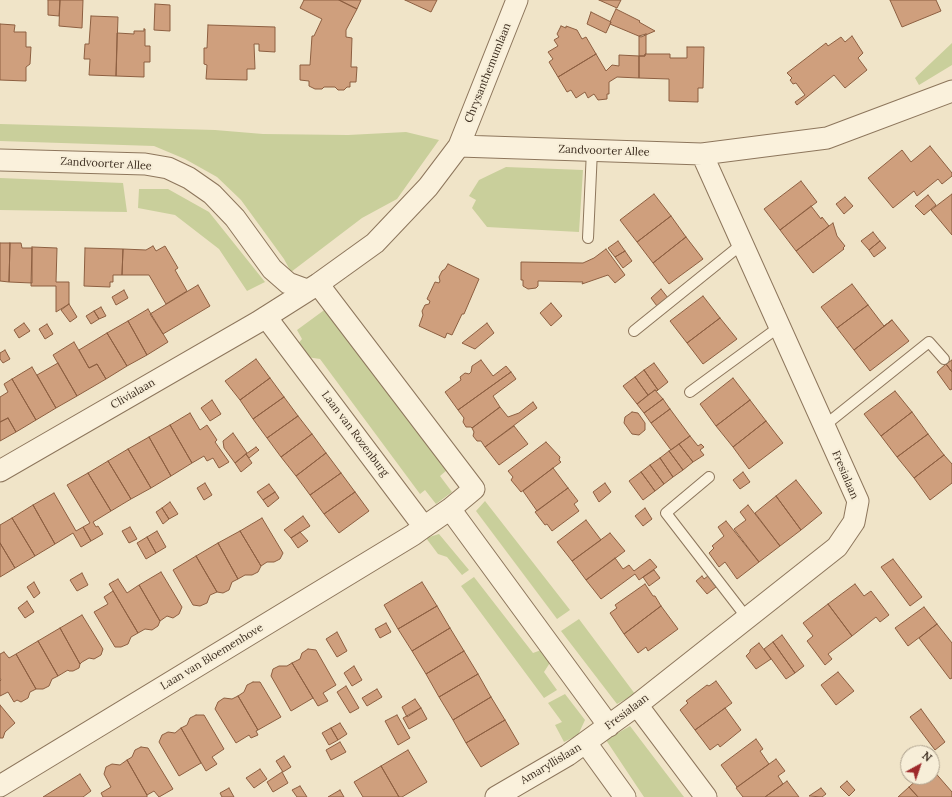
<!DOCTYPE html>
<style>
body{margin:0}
#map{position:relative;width:952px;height:797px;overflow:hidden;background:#f0e4c8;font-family:Lora,serif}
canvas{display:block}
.north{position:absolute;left:900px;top:745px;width:40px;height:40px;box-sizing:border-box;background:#f7eed8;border:1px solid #ada18e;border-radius:50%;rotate:40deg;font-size:11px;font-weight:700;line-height:16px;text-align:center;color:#3d2e20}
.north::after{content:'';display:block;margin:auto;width:14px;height:18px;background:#9e2a2b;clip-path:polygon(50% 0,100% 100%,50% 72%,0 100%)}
</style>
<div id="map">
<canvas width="952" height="797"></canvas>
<div class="north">N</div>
</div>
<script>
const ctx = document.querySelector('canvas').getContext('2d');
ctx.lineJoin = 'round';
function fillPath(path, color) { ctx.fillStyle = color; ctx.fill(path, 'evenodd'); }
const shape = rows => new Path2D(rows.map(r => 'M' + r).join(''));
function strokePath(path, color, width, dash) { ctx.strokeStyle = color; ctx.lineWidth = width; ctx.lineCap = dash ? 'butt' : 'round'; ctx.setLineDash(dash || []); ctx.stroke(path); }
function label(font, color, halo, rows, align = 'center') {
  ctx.font = font + ' Lora,serif'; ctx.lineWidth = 4; ctx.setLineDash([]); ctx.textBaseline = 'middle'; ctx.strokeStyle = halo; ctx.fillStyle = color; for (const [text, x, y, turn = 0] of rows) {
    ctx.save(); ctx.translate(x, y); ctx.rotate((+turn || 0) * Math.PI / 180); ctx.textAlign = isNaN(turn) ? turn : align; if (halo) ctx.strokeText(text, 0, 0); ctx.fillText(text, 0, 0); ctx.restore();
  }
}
fillPath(shape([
 [952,43,952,65,919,85,915,78],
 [0,124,215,130,263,134,348,135,406,132,439,140,397,199,362,218,291,272,284,259,241,200,217,177,185,159,154,146,0,141],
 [506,167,583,170,579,232,487,227,472,208,476,200,469,196,479,180],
 [0,178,123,183,127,212,0,210],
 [139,189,168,189,209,212,265,282,247,291,219,249,175,215,138,208],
 [327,308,453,465,440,476,452,492,436,504,425,490,420,494,320,359,307,357,297,345,302,339,297,330],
 [485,501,570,610,557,619,476,511],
 [439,534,469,570,462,575,447,557,438,554,426,538],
 [474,577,533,653,544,649,553,658,544,672,557,690,544,698,461,586],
 [579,619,635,694,617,704,561,631],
 [565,694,585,720,578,735,564,742,555,725,562,722,548,703],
 [630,726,684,797,644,797,606,740]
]), '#c9cf9b');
const building = shape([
 [48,0,60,0,59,16,48,15,48,0],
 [60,0,83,0,82,28,59,26,60,0],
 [304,0,339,0,357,9,346,30,346,37,352,38,351,67,357,67,356,82,350,82,350,87,347,87,344,90,338,90,335,87,324,87,322,89,315,89,309,86,309,81,300,80,300,65,310,65,312,36,314,36,322,19,300,8,304,0],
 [339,0,361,0,357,9,339,0],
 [405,0,437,0,431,12,405,0],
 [599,0,621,0,617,8,599,0],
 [890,0,936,0,941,11,902,27,890,0],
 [155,4,170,5,170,31,154,30,155,4],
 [616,9,640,21,639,22,655,31,641,37,610,24,611,22,610,22,616,9],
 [591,12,611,22,606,33,587,24,591,12],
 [91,16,118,17,116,76,89,75,90,59,84,59,85,44,89,44,91,16],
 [0,24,15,25,14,32,26,32,26,47,31,47,30,64,26,67,26,81,0,80,0,24],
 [208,25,275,27,275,52,259,51,259,44,254,44,255,69,247,69,247,80,206,79,207,65,204,64,204,48,207,48,208,25],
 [561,26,566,28,566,26,577,30,582,39,586,37,596,54,558,77,549,62,553,59,548,52,558,46,554,40,559,37,557,34,561,26],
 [144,29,145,29,145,46,150,46,150,62,144,62,144,77,116,76,117,33,134,34,134,31,144,31,144,29],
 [646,34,646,54,645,54,645,56,639,56,639,36,646,34],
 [852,36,863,53,858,58,867,70,845,88,834,75,797,105,795,102,805,95,796,83,793,84,790,80,792,78,787,73,826,43,828,46,841,37,845,42,852,36],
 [687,47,704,47,703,88,698,88,698,102,669,101,669,79,639,78,639,56,645,56,645,54,670,54,670,58,687,58,687,47],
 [596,54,606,71,612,65,619,66,619,55,639,56,639,78,617,77,609,82,609,94,607,94,607,99,598,100,594,94,588,98,585,92,576,98,571,90,567,92,558,77,596,54],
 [930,146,952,173,952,176,942,184,938,179,917,196,914,191,893,208,868,178,902,150,911,162,930,146],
 [801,181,817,202,780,230,764,209,801,181],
 [654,194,671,216,637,242,620,220,654,194],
 [952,194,952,235,931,210,952,194],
 [928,195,936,205,924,215,915,206,928,195],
 [845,197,853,206,844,214,836,204,845,197],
 [811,206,821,219,822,217,829,226,796,251,780,230,811,206],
 [671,216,686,237,653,263,637,242,671,216],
 [833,223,837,236,845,246,843,248,844,249,813,273,796,251,833,223],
 [873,232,880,241,869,250,861,241,873,232],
 [686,237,703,259,669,284,653,263,686,237],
 [618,241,625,251,615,257,608,248,618,241],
 [880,241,886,248,874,257,869,250,880,241],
 [0,243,10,243,9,282,0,281,0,243],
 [10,243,21,243,22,248,32,248,32,283,9,282,10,243],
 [153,246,156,251,165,246,178,268,175,270,187,291,166,304,149,275,122,275,123,249,146,250,153,246],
 [32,247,57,248,56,282,69,282,69,304,56,312,56,286,31,286,32,247],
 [85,248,123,249,122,275,113,275,113,282,110,282,110,287,84,286,85,248],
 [606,249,625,275,615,283,608,275,582,284,583,282,538,281,538,286,536,288,528,289,523,286,523,280,521,280,521,262,583,263,594,258,606,249],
 [625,251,632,261,623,268,615,257,625,251],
 [448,264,479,279,464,314,462,314,452,335,447,333,445,338,419,326,423,315,422,311,425,305,429,304,430,301,427,299,435,282,439,283,440,281,439,277,442,271,445,269,448,264],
 [852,284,868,305,837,328,821,307,852,284],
 [198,285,210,306,163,334,150,314,198,285],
 [661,289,668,298,657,306,651,298,661,289],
 [124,290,128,298,116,305,112,297,124,290],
 [703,296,720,318,687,343,670,321,703,296],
 [551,303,562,316,551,326,540,313,551,303],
 [69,304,77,317,70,322,61,310,69,304],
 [868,305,884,326,892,320,854,350,837,328,868,305],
 [101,307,106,316,99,319,94,311,101,307],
 [148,309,168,342,147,355,128,321,148,309],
 [94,311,99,319,91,324,86,316,94,311],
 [720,318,737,339,703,364,687,343,720,318],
 [892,320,909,341,870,371,854,350,892,320],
 [128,321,147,355,127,366,107,333,128,321],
 [24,323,30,331,19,338,14,330,24,323],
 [487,323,494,333,475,349,462,343,487,323],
 [47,324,53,334,45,339,39,329,47,324],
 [107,333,127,366,106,379,97,364,89,368,79,350,107,333],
 [74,342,89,368,97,364,106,379,77,396,53,355,74,342],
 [5,350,10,359,3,363,0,359,0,353,5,350],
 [256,359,270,378,240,400,225,381,256,359],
 [481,360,493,376,506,366,511,372,458,410,445,392,461,380,460,377,465,373,469,374,471,372,472,366,481,360],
 [952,360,952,372,946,364,952,360],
 [58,363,77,396,56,408,37,375,58,363],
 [654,363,668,382,658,390,644,370,654,363],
 [946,364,952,372,952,389,950,390,937,372,946,364],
 [32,367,56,408,36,420,12,379,32,367],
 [644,370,658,390,657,391,655,390,648,395,635,377,644,370],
 [511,372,516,379,493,396,500,407,472,428,471,427,466,427,463,422,464,418,458,410,511,372],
 [635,377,648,395,637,404,623,386,635,377],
 [270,378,284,397,253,419,240,400,270,378],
 [733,378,750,400,716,426,700,404,733,378],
 [12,379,36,420,16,432,8,418,0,422,0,397,8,392,4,384,12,379],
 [655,390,663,399,644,413,637,404,655,390],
 [895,391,912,412,881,436,864,414,895,391],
 [284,397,298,416,267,438,253,419,284,397],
 [663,399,670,409,651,423,644,413,663,399],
 [212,400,221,414,210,421,201,408,212,400],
 [750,400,766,421,733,447,716,426,750,400],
 [533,402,537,408,485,447,481,441,477,441,473,436,474,432,472,428,500,407,508,417,519,413,533,402],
 [670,409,690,436,671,450,651,423,670,409],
 [632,412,638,413,645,423,645,430,639,435,632,434,624,423,625,417,632,412],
 [912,412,928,434,897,457,881,436,912,412],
 [190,413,200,430,207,425,217,440,215,442,229,462,219,468,213,458,207,461,204,456,192,463,170,425,190,413],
 [298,416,312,434,281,457,267,438,298,416],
 [8,418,16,432,0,441,0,422,8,418],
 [766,421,783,443,749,469,733,447,766,421],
 [170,425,192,463,171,476,149,437,170,425],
 [514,426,528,444,499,465,485,447,514,426],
 [233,433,247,453,235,463,224,448,223,441,233,433],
 [312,434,326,453,296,476,281,457,312,434],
 [928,434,944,455,914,478,897,457,928,434],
 [690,436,698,446,701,444,704,447,700,450,704,455,693,462,679,444,690,436],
 [149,437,171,476,151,488,128,449,149,437],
 [546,442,560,457,559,460,561,462,521,492,511,480,513,477,508,471,546,442],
 [679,444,693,462,683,470,669,451,679,444],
 [256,447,259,450,249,458,246,454,256,447],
 [128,449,151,488,131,499,108,461,128,449],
 [669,451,683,470,673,477,660,458,669,451],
 [326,453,341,473,310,495,296,476,326,453],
 [246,454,252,463,241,472,235,463,246,454],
 [944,455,952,464,952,483,930,500,914,478,944,455],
 [660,458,673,477,664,484,650,465,660,458],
 [108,461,131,499,111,511,88,473,108,461],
 [650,465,664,484,655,491,641,472,650,465],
 [553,468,568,488,537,511,523,491,553,468],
 [641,472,655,491,643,500,629,481,641,472],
 [743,472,750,482,740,489,733,480,743,472],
 [88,473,111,511,93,522,96,527,98,526,103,534,91,541,83,527,90,523,67,485,88,473],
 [341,473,355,492,324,514,310,495,341,473],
 [796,480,822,513,801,530,776,496,796,480],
 [205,483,212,495,204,500,197,488,205,483],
 [605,483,611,492,599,502,593,492,605,483],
 [269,484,275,492,263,500,257,492,269,484],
 [568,488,578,501,574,504,579,511,552,531,547,524,545,525,535,512,568,488],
 [275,492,279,498,268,507,263,500,275,492],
 [355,492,369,511,339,533,324,514,355,492],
 [54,493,76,531,83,527,91,541,81,547,73,533,55,544,33,505,54,493],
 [776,496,801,530,780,546,755,513,776,496],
 [170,502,178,514,169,519,162,508,170,502],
 [33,505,55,544,35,556,12,518,33,505],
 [748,505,780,546,759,562,734,529,746,520,740,512,748,505],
 [162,508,169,519,163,524,156,512,162,508],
 [645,508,652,519,643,526,635,516,645,508],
 [303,516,310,526,291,538,284,530,303,516],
 [12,518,35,556,15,568,0,543,0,525,12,518],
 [262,518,283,553,280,559,274,562,267,562,261,566,240,531,262,518],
 [586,520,601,540,572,561,557,542,586,520],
 [726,521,759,562,737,579,725,562,719,567,709,553,714,548,712,546,724,536,718,527,726,521],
 [130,527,137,539,129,543,122,531,130,527],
 [157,531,166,547,156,553,147,537,157,531],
 [240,531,261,566,258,572,252,575,245,575,238,579,218,543,240,531],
 [300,532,308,541,298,548,291,538,300,532],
 [610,533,625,551,586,580,572,561,610,533],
 [147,537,156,553,146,559,137,543,147,537],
 [0,543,15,568,0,577,0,543],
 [218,543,238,579,232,582,229,590,223,593,217,592,196,556,218,543],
 [196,556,217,592,210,595,207,603,200,606,193,605,173,570,196,556],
 [615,558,623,569,629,565,634,571,650,559,657,567,639,580,635,574,601,599,586,580,615,558],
 [893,559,922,597,910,606,881,567,893,559],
 [654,570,660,578,649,586,643,577,654,570],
 [161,572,182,607,179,614,173,618,167,616,160,621,139,585,161,572],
 [82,573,88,585,77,591,70,580,82,573],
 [702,576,704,579,708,576,716,587,707,594,696,581,702,576],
 [118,579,127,593,139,585,160,621,158,626,152,630,145,629,138,633,109,584,118,579],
 [34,582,40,593,34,598,27,587,34,582],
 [422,582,437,606,398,629,384,605,422,582],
 [645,584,653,596,655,596,661,606,624,634,610,613,617,608,615,605,645,584],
 [855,584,864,596,871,591,889,615,880,622,876,617,852,636,828,604,855,584],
 [113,591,138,633,131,637,128,644,121,647,115,647,94,612,108,604,104,597,113,591],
 [27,601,34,612,25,618,18,608,27,601],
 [828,604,852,636,828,654,832,659,825,665,807,641,813,636,803,623,828,604],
 [437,606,450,628,412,651,398,629,437,606],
 [661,606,678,629,648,651,646,647,638,653,624,634,661,606],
 [924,607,937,624,908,646,895,628,924,607],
 [82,615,103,649,101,655,94,659,89,658,82,662,80,664,60,628,82,615],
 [386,623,391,632,380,638,375,629,386,623],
 [937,624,952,643,952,678,950,679,919,638,937,624],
 [60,628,80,664,79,668,73,671,69,671,68,670,58,676,38,641,60,628],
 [450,628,464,651,426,674,412,651,450,628],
 [337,632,347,651,337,657,326,639,337,632],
 [782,635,804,666,795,673,773,642,782,635],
 [38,641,58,676,52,679,49,686,43,689,36,689,16,654,38,641],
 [773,642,795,673,786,679,764,649,773,642],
 [759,643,771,659,756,669,746,656,750,652,750,650,759,643],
 [308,649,316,650,336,685,323,693,328,701,318,706,292,663,300,659,302,653,308,649],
 [464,651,478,674,439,697,426,674,464,651],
 [4,652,9,658,16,654,36,689,30,692,28,698,21,702,17,700,14,702,8,692,0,696,0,681,1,680,0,678,0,654,4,652],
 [292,663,313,698,291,711,271,676,273,669,279,666,287,666,292,663],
 [354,666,362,680,352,686,344,673,354,666],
 [838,672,854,691,836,705,821,685,838,672],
 [478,674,491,697,453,720,439,697,478,674],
 [716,681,732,703,695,730,680,710,688,703,686,701,707,685,709,686,716,681],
 [253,682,260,682,281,717,258,730,238,696,244,692,247,685,253,682],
 [346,686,359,708,350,713,337,692,346,686],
 [377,689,382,697,367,706,362,698,377,689],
 [238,696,258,730,256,731,258,735,251,738,249,735,236,743,215,709,218,702,224,698,232,699,238,696],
 [491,697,505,720,466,743,453,720,491,697],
 [415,699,421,708,407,717,402,707,415,699],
 [0,705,15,723,5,732,3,738,0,738,0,705],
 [421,708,427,719,409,729,403,718,421,708],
 [725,708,741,730,720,747,718,744,710,750,695,730,725,708],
 [921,709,945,742,935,750,910,717,921,709],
 [196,715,204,715,224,749,212,757,217,764,206,771,181,728,187,725,190,718,196,715],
 [397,715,410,738,398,745,385,721,397,715],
 [505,720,519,744,481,767,466,743,505,720],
 [340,723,347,734,338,740,331,728,340,723],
 [181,728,201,763,179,776,159,742,162,735,168,732,175,733,181,728],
 [331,728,338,740,329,745,322,733,331,728],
 [756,739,763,749,760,751,769,764,737,787,721,765,756,739],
 [340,742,346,752,331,760,326,750,340,742],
 [141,747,148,748,173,789,159,797,154,791,147,795,127,760,132,757,135,750,141,747],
 [408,750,427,782,402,797,399,797,381,766,408,750],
 [284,756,291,767,283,772,276,761,284,756],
 [776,759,785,771,778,776,783,784,765,797,743,797,736,788,776,759],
 [127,760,147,795,147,797,103,797,101,793,111,787,104,774,106,767,112,764,120,765,127,760],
 [381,766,399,797,363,797,354,782,381,766],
 [260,769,267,779,254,788,246,778,260,769],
 [932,769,952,792,952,797,918,797,909,787,920,777,932,777,932,769],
 [282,772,288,783,273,792,267,782,282,772],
 [80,774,91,791,83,797,43,797,80,774],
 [787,781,799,797,765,797,783,784,787,781],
 [847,781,855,790,849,796,840,787,847,781],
 [300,786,307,797,297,797,292,790,300,786],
 [909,787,918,797,898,797,909,787],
 [229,788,234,797,222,797,220,793,229,788],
 [821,788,826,794,822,797,809,796,821,788],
 [340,790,344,797,328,797,340,790]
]);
fillPath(building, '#cf9f7d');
strokePath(building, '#8d5f41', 1);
const service = shape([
 [588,238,592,150],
 [634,331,742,244],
 [690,392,779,327],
 [824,426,929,342,944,359],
 [709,477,666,513,747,618]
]);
const minor = shape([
 [459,146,517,0],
 [0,160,145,164,168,168,189,178,212,194,235,218,272,269,288,283,307,290],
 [266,317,424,527,450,509,474,489,318,284],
 [0,471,258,322,318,284,375,243,428,187,459,146,702,154,827,138,952,91],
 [450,509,609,726],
 [637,705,706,797],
 [586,743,625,797],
 [0,786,413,535,424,527],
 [496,797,568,755,637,705,837,547,854,522,858,501,702,154]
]);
strokePath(service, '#8d765c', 12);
strokePath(minor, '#8d765c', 23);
strokePath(service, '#faf1dc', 10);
strokePath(minor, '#faf1dc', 21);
label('11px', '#3d2e20', '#f7eed8', [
 ["Chrysanthemumlaan",488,73,-68],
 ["Zandvoorter Allee",604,151,2],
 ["Zandvoorter Allee",106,164,3],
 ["Clivialaan",133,394,-30],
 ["Laan van Rozenburg",355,434,53],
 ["Fresialaan",845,475,67],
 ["Laan van Bloemenhove",212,657,-31],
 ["Fresialaan",627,712,-37],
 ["Amaryllislaan",551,764,-31]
]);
</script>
